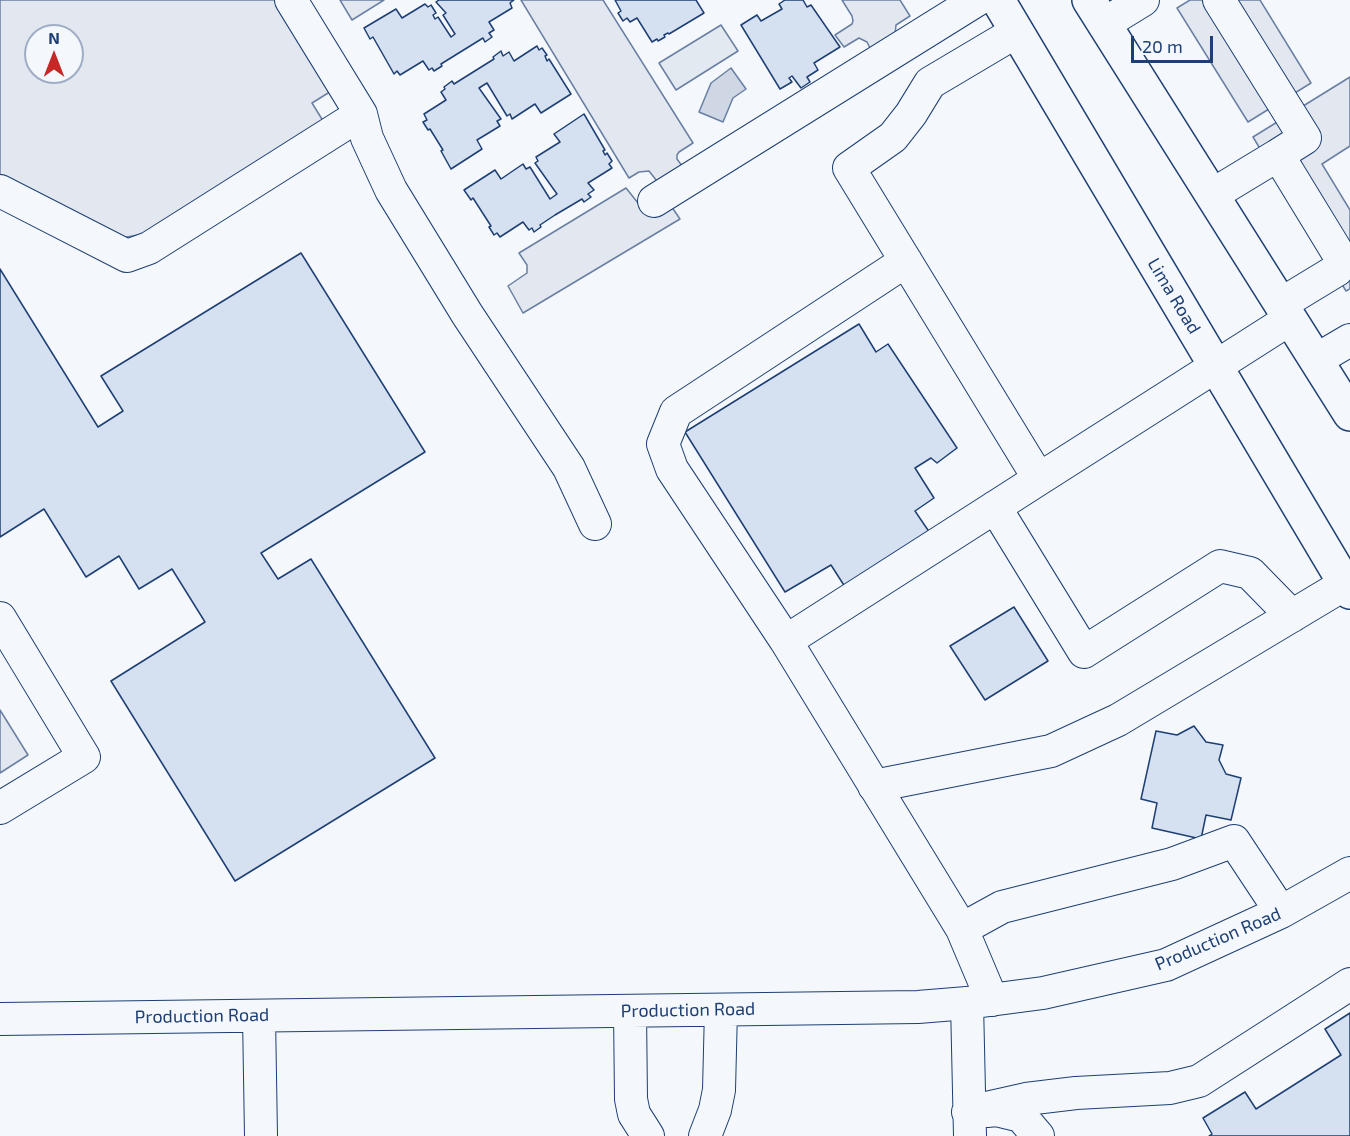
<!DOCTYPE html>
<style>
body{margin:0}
#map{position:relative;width:1350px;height:1136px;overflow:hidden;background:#f4f7fb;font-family:"Exo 2",sans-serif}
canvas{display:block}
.north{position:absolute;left:24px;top:24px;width:60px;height:60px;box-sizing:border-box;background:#f4f7fb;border:2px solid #9eadc5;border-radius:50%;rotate:0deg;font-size:16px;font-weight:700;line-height:24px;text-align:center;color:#1d3f73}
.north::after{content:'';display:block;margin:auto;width:21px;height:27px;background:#c62828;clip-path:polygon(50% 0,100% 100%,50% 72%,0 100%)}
.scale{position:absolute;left:1131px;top:36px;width:82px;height:27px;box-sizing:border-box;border:3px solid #1d3f73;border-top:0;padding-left:8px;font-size:18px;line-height:21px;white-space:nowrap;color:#1d3f73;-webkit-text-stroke:4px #f4f7fb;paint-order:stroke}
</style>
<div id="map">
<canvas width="1350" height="1136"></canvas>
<div class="north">N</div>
<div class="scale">20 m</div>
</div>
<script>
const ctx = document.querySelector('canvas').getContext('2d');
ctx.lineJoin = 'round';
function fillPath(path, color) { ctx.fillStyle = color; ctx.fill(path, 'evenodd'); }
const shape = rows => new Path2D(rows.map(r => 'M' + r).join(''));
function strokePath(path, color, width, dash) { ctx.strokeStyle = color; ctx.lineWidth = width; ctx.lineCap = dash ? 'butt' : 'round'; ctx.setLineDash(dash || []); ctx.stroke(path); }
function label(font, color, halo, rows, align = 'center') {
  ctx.font = font + ' "Exo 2",sans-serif'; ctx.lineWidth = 4.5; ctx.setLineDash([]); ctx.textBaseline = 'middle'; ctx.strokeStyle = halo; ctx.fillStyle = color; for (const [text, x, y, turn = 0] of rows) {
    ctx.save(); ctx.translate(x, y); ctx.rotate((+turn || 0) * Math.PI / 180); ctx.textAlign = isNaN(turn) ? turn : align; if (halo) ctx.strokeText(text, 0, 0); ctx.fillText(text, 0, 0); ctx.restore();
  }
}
const green = shape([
 [721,25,738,51,676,90,659,63,721,25]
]);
fillPath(green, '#e3e9f0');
strokePath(green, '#687fa3', 1.5);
const parking = shape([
 [0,0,278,0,333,90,312,103,325,124,154,232,116,239,0,182,0,0],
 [36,36,72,36,72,72,36,72,36,36],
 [340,0,384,0,352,20,340,0],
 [521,0,603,0,693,143,679,152,677,155,677,159,685,170,660,185,649,171,639,172,629,178,521,0],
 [842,0,900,0,910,16,896,25,895,35,871,50,867,42,859,38,844,47,835,35,852,24,853,21,852,16,842,0],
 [1190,0,1260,0,1311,83,1248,122,1177,8,1190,0],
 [1350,77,1350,146,1322,164,1350,210,1350,289,1346,291,1253,137,1350,77],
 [626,188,638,203,660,190,680,219,523,313,508,286,527,273,527,265,519,253,626,188],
 [0,710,28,755,0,773,0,710]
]);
fillPath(parking, '#e3e8f0');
strokePath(parking, '#687fa3', 1.5);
const water = shape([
 [731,68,746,89,733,98,723,122,699,112,711,83,731,68]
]);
fillPath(water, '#cfd7e4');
strokePath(water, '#687fa3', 1.5);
const building = shape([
 [439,0,514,0,510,3,512,8,489,22,494,30,489,33,492,37,485,42,483,38,441,64,442,66,434,71,432,68,429,70,423,61,400,75,397,71,394,74,373,37,370,39,364,28,396,9,402,18,425,4,428,7,431,5,436,13,433,15,435,19,438,17,451,37,455,34,443,15,446,13,436,2,439,0],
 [615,0,696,0,704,13,669,34,668,33,664,35,665,37,658,41,657,39,652,42,637,18,630,22,627,18,623,21,618,13,621,11,615,0],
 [785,0,803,0,807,7,811,5,840,47,814,63,818,70,807,77,810,82,801,88,792,76,789,78,792,82,780,89,741,25,757,15,761,21,782,9,779,4,785,0],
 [537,46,539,50,542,48,547,55,545,56,547,61,549,59,571,94,541,113,535,104,512,119,510,114,507,116,487,83,479,88,501,119,497,121,500,126,477,140,482,149,451,169,441,151,443,150,430,129,428,130,423,122,427,120,424,114,446,100,441,92,445,89,444,87,452,81,454,84,494,59,493,57,501,51,503,56,509,52,514,61,537,46],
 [584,114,605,150,603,151,605,155,607,153,612,161,609,164,612,168,588,183,594,190,588,194,591,197,584,202,582,199,555,215,540,225,541,227,534,232,532,228,529,230,523,222,500,237,497,233,494,235,489,227,491,226,473,198,471,200,464,190,495,170,501,179,523,164,526,169,530,167,550,199,557,194,535,163,538,161,536,157,560,142,554,134,584,114],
 [301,253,425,452,261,553,278,579,311,559,435,758,235,881,111,681,205,622,172,569,139,589,119,556,86,577,44,509,0,537,0,269,98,427,123,411,101,376,301,253],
 [859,324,876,352,888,344,957,448,937,463,931,458,915,468,934,498,915,511,932,536,847,590,831,565,785,592,685,432,859,324],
 [1014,607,1048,661,985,700,950,646,1014,607],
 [1194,726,1206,742,1223,745,1219,760,1226,774,1241,778,1231,820,1206,815,1201,839,1152,828,1157,803,1141,799,1156,731,1177,735,1194,726],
 [1350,1013,1350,1136,1209,1136,1212,1134,1203,1118,1245,1092,1256,1109,1341,1055,1325,1029,1350,1013]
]);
fillPath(building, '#d5e0f0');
strokePath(building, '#1d3f73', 1.5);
const minor = shape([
 [291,0,361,114,367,138,391,190,467,314,569,468,595,524],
 [1219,0,1305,138,1278,155],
 [1104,24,1143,0],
 [1016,32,930,83,911,114,893,137,849,168,1039,479,1290,319],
 [0,191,127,256,149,248,361,114],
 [1212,195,1278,155,1339,255,1340,261,1337,270,1281,304],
 [654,201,977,0],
 [906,261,676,412,663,444,672,469,786,641,962,929,992,1000],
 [1316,360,1350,340],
 [995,507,1084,652,1220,566,1250,573,1292,616],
 [0,618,84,757,0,808],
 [786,641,1039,479],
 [874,786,1051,751,1118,720,1345,584],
 [962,929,1002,907,1172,864,1234,841,1281,912],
 [967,1003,970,1136],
 [630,1011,631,1099,634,1114,648,1136],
 [259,1016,261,1136],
 [0,1019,918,1007,967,1003,1043,993,1166,965,1281,912,1350,873],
 [987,1111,996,1110,1021,1116,1038,1136],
 [968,1112,1026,1099,1076,1093,1170,1088,1199,1081,1350,984],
 [705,1136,715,1110,719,1090,721,1010]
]);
const highway = shape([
 [998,0,1350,592],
 [1089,0,1350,414]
]);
strokePath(minor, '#1d3f73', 34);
strokePath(highway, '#1d3f73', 36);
strokePath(minor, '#f4f7fb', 32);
strokePath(highway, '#f4f7fb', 33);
label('18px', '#1d3f73', '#f4f7fb', [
 ["Lima Road",1174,296,59],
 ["Production Road",1218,939,-23],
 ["Production Road",688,1010,-1],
 ["Production Road",202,1016,-1]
]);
</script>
